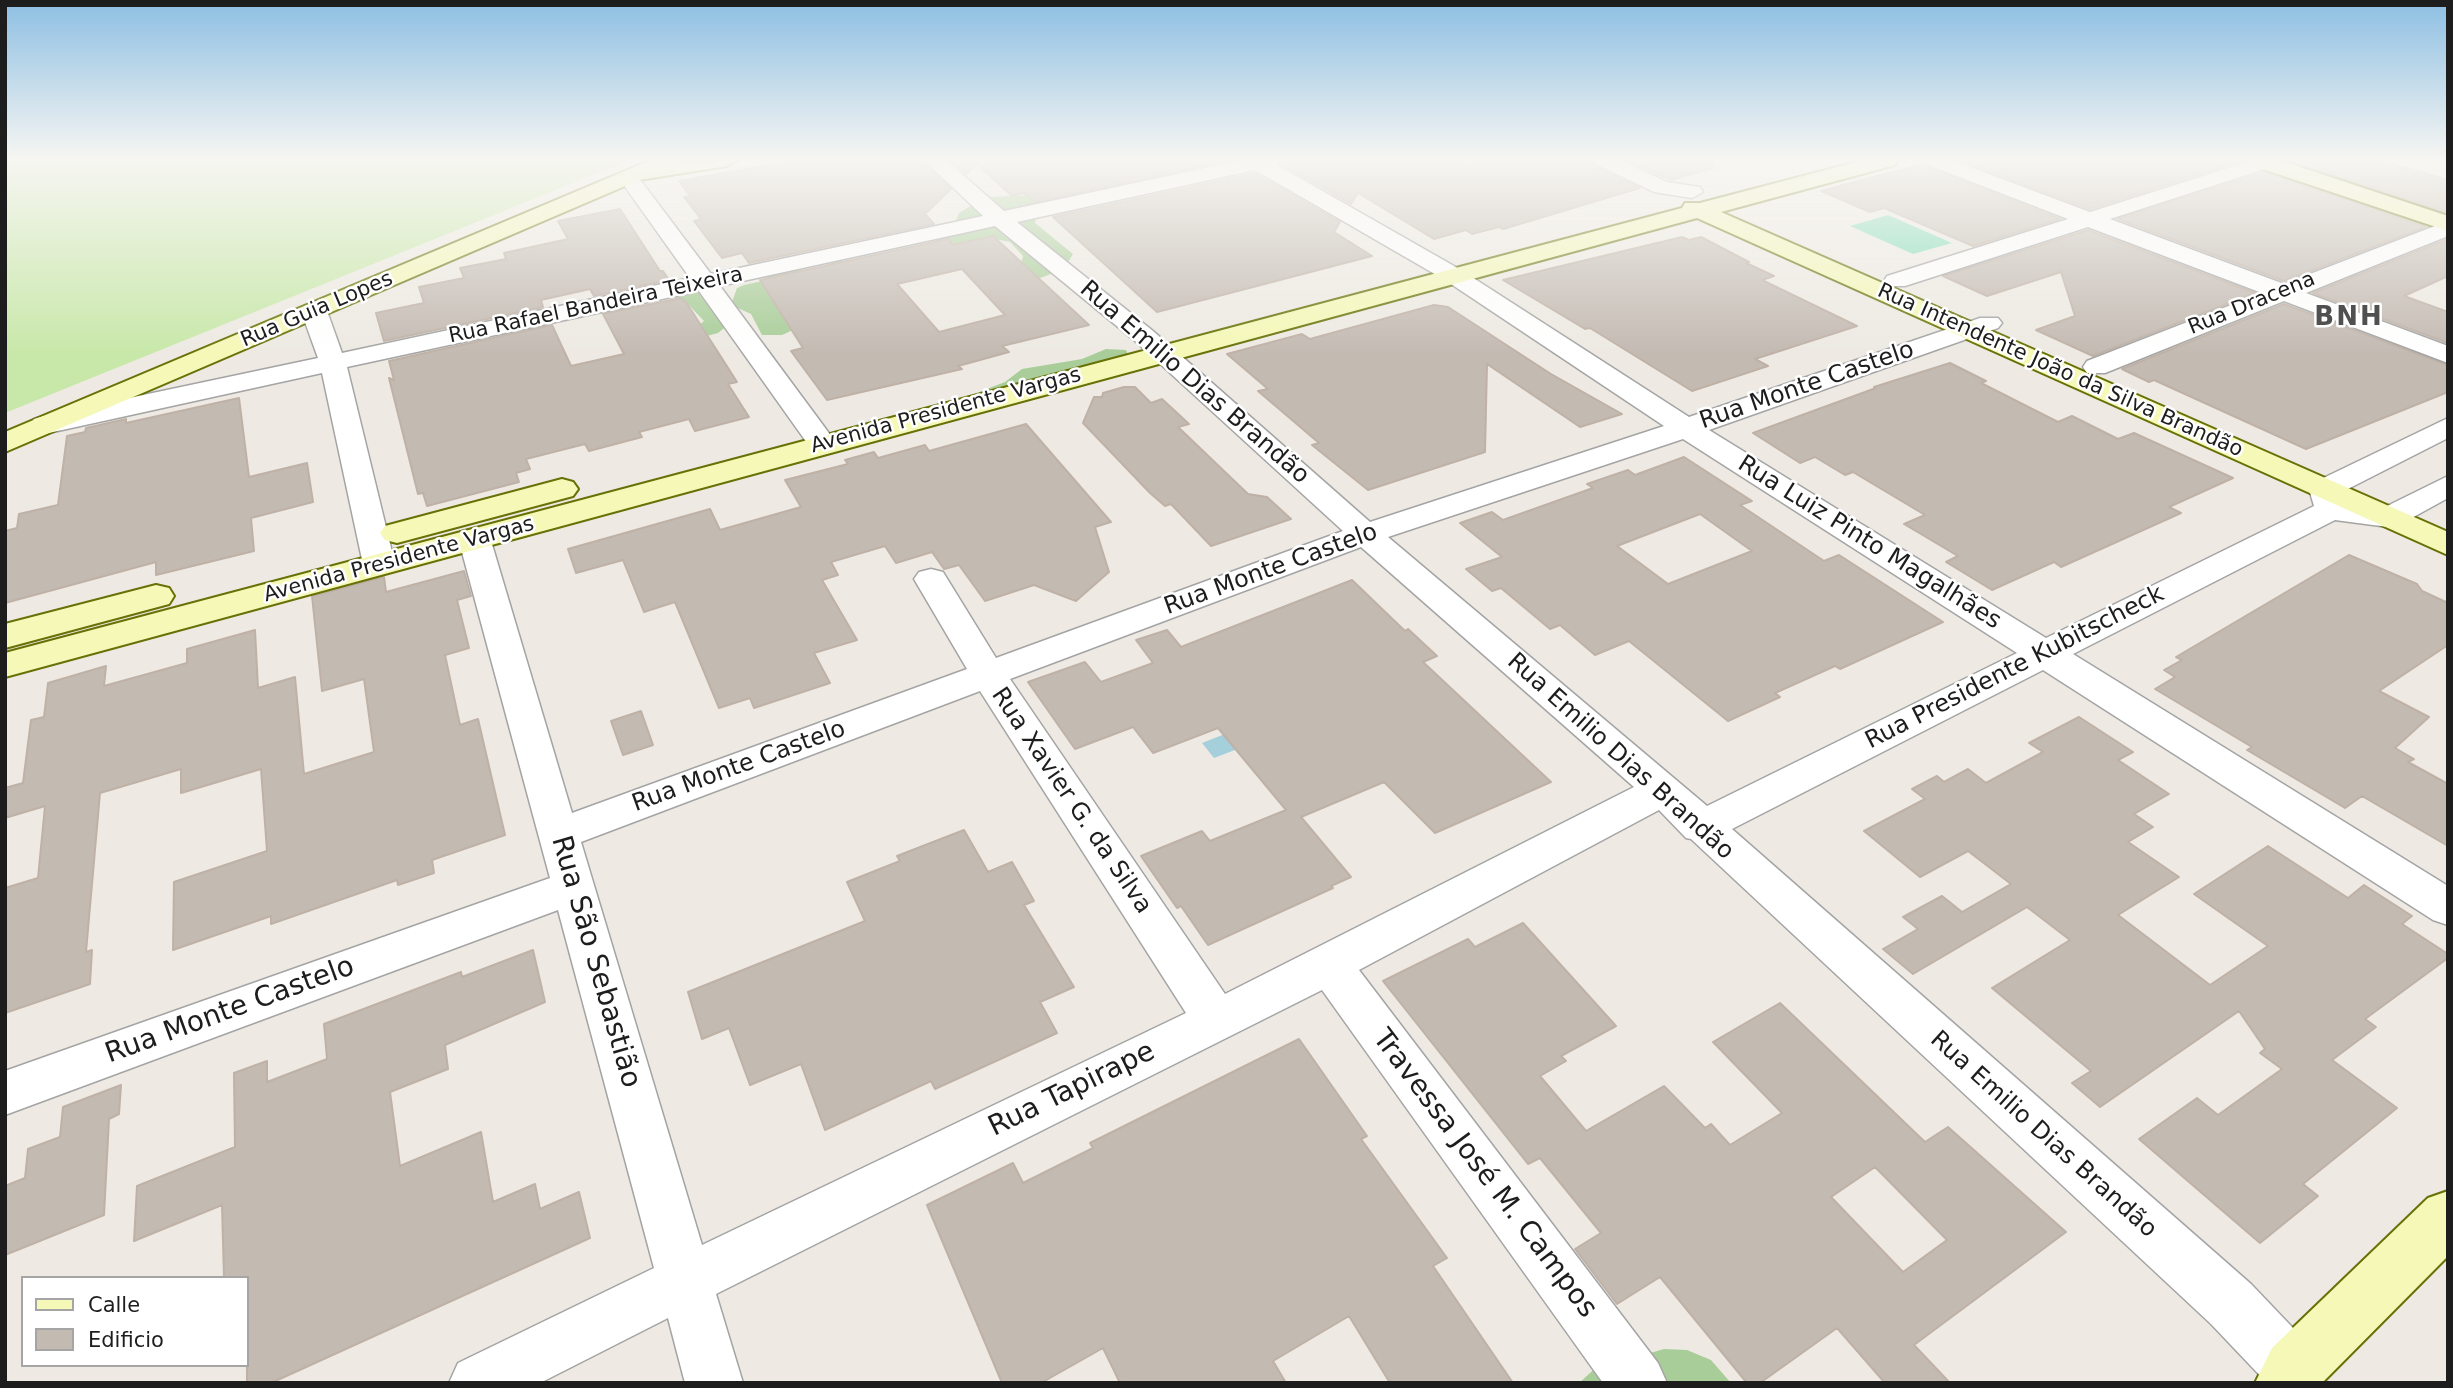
<!DOCTYPE html>
<meta charset="utf-8">
<style>
body{margin:0}
#map{position:relative;width:2453px;height:1388px;overflow:hidden;background:#eeeae3;font-family:"DejaVu Sans",sans-serif}
canvas{display:block}
.frame{position:absolute;inset:0;border:7px solid #1d1d1d;pointer-events:none}
.legend{position:absolute;left:21px;top:1276px;width:228px;height:91px;box-sizing:border-box;background:#fff;border:2px solid #a5a5a5;margin:0;padding:9px 12px;list-style:none;font-size:21px;color:#1d1d1d}
.legend li{display:flex;align-items:center;gap:14px;height:35px}
.legend b{width:35px;border:2px solid #a5a5a5}
</style>
<div id="map">
<canvas width="2453" height="1388"></canvas>
<div class="frame"></div>
<ul class="legend">
<li><b style="height:9px;background:#f5f8b7"></b>Calle</li>
<li><b style="height:19px;background:#c3bab2"></b>Edificio</li>
</ul>
</div>
<script>
const ctx = document.querySelector('canvas').getContext('2d');
ctx.lineJoin = 'round';
function fillPath(path, color) { ctx.fillStyle = color; ctx.fill(path, 'evenodd'); }
const shape = rows => new Path2D(rows.map(r => 'M' + r).join(''));
function strokePath(path, color, width, dash) { ctx.strokeStyle = color; ctx.lineWidth = width; ctx.lineCap = dash ? 'butt' : 'round'; ctx.setLineDash(dash || []); ctx.stroke(path); }
function label(font, color, halo, rows, align = 'center') {
  ctx.font = font + ' "DejaVu Sans",sans-serif'; ctx.lineWidth = 5; ctx.setLineDash([]); ctx.textBaseline = 'middle'; ctx.strokeStyle = halo; ctx.fillStyle = color; for (const [text, x, y, turn = 0] of rows) {
    ctx.save(); ctx.translate(x, y); ctx.rotate((+turn || 0) * Math.PI / 180); ctx.textAlign = isNaN(turn) ? turn : align; if (halo) ctx.strokeText(text, 0, 0); ctx.fillText(text, 0, 0); ctx.restore();
  }
}
fillPath(shape([
 [5,160,630,160,5,413]
]), '#c8e8a9');
fillPath(shape([
 [1029,195,1048,199,1053,205,1036,216,1035,223,1073,254,1064,269,1035,280,1021,263,1023,256,1010,242,995,239,955,248,927,244,955,233,961,226,956,220,959,213,979,201,992,197],
 [839,261,857,261,795,329,782,335,762,335,751,314,731,305,737,288,744,285,762,281,774,273,790,269,807,271],
 [707,288,728,325,718,333,695,339,698,326,704,321,686,302,675,297,678,293],
 [1106,349,1126,350,1130,359,987,394,979,392,1005,382,1022,369,1082,359],
 [1664,1349,1687,1350,1711,1360,1731,1383,1579,1383,1600,1364,1623,1361]
]), '#a8cd98');
fillPath(shape([
 [1888,215,1952,243,1913,254,1850,226]
]), '#82dcb8');
fillPath(shape([
 [1235,730,1248,745,1214,758,1202,743]
]), '#a4cfdb');
const building = shape([
 [794,160,922,160,951,189,925,214,934,224,749,263,742,253,722,258,694,221,701,219,684,197,690,196,679,181,794,160],
 [950,160,1232,160,1035,202,1024,193,1012,196,977,164,966,174,950,160],
 [1284,160,1461,160,1468,163,1482,160,1590,160,1595,166,1640,188,1503,229,1499,227,1472,234,1466,230,1434,239,1358,193,1351,204,1281,164,1284,160],
 [1624,160,1713,160,1714,168,1671,180,1624,160],
 [1957,160,2245,160,2090,209,1957,160],
 [2286,160,2379,160,2448,180,2448,213,2286,160],
 [1922,164,1925,166,2060,219,1973,246,1884,208,1870,212,1821,191,1922,164],
 [2264,172,2426,227,2284,281,2118,219,2264,172],
 [1255,173,1340,222,1334,232,1372,256,1157,312,1053,217,1255,173],
 [620,209,660,271,663,271,669,280,594,296,590,289,541,300,543,307,384,341,376,313,424,303,419,287,464,278,460,268,506,259,504,253,568,239,558,221,620,209],
 [2088,230,2255,293,2093,356,2036,330,2075,316,2061,272,1987,296,1943,276,2088,230],
 [993,236,1089,325,1002,346,1009,352,958,366,962,369,827,400,791,351,803,348,760,280,948,239,953,245,993,236],
 [962,269,1005,315,939,332,897,284,962,269],
 [1682,237,1689,240,1701,237,1749,262,1746,263,1774,276,1762,280,1857,326,1755,359,1768,366,1692,391,1590,328,1585,329,1503,280,1682,237],
 [2448,239,2448,276,2404,296,2448,312,2448,343,2313,293,2448,239],
 [681,298,686,302,737,382,728,384,749,417,695,431,689,419,639,432,642,437,589,451,585,444,526,459,530,469,516,473,519,482,427,506,423,493,418,494,389,378,394,380,389,361,552,325,571,366,624,354,603,314,681,298],
 [2284,304,2448,365,2448,392,2306,449,2154,380,2149,382,2122,369,2284,304],
 [1434,305,1448,307,1551,374,1622,414,1580,427,1487,364,1485,452,1368,490,1312,445,1319,443,1258,391,1268,389,1227,354,1302,334,1310,339,1434,305],
 [1950,363,1986,381,1981,383,2058,422,2072,416,2118,439,2134,433,2233,478,2169,507,2181,513,2061,567,2054,562,1992,590,1946,562,1958,556,1904,524,1925,515,1853,472,1845,475,1815,457,1800,463,1753,433,1876,388,1874,387,1950,363],
 [1124,387,1135,387,1151,403,1162,399,1189,424,1178,427,1248,494,1267,497,1291,519,1211,546,1171,504,1165,506,1150,493,1083,423,1094,397,1102,397,1103,393,1124,387],
 [239,398,249,477,307,463,313,502,251,518,254,551,156,575,156,562,5,603,5,531,17,528,19,514,58,505,67,436,85,432,86,428,126,419,126,423,239,398],
 [1026,424,1111,522,1095,527,1109,572,1076,601,1034,585,985,601,959,565,944,569,932,552,896,563,885,546,831,562,838,575,822,580,857,640,814,653,830,683,754,708,750,698,719,708,675,602,644,612,623,560,576,573,568,549,710,509,720,530,801,507,785,480,848,464,845,460,874,452,878,458,925,445,929,451,1026,424],
 [1684,457,1752,501,1740,505,1824,561,1839,555,1943,622,1840,669,1835,666,1775,693,1780,697,1728,721,1629,641,1595,655,1560,625,1550,629,1501,588,1492,591,1466,569,1502,557,1460,523,1492,512,1503,520,1593,488,1587,484,1628,470,1635,475,1684,457],
 [1700,514,1752,551,1668,584,1617,546,1700,514],
 [2349,555,2417,584,2422,591,2448,603,2448,645,2379,691,2429,717,2395,748,2414,759,2408,762,2448,784,2448,846,2362,796,2345,808,2247,750,2252,747,2155,689,2175,677,2164,670,2182,660,2176,657,2349,555],
 [464,571,471,596,457,600,469,648,445,655,460,725,478,719,505,835,432,860,434,873,398,885,397,880,271,924,271,916,173,950,174,882,267,851,261,769,181,793,181,769,100,793,86,952,92,950,90,984,5,1013,5,888,38,878,45,806,5,818,5,788,23,783,31,720,44,717,48,683,106,666,104,686,187,663,187,649,255,630,258,688,295,677,304,774,374,752,364,679,322,691,312,596,384,577,386,592,464,571],
 [1352,580,1405,631,1408,629,1437,656,1423,662,1551,782,1435,833,1384,782,1301,817,1351,877,1331,886,1333,888,1208,945,1181,906,1177,908,1141,856,1202,831,1210,841,1286,810,1218,728,1153,753,1133,727,1075,749,1028,682,1085,662,1101,682,1153,663,1136,640,1167,630,1181,647,1352,580],
 [641,711,653,745,623,755,611,721,641,711],
 [2079,717,2133,752,2118,760,2169,794,2134,814,2153,827,2128,842,2179,877,2118,915,2210,985,2268,946,2194,894,2268,846,2348,898,2364,885,2412,916,2402,924,2448,954,2448,958,2365,1019,2376,1027,2332,1060,2397,1108,2303,1184,2318,1196,2260,1243,2139,1139,2197,1098,2218,1115,2282,1069,2260,1053,2265,1049,2239,1011,2100,1107,2072,1083,2091,1071,1992,988,2070,940,2027,907,1913,974,1883,949,1918,929,1903,917,1942,896,1962,912,2011,884,1968,851,1920,877,1864,831,1925,799,1912,789,1937,776,1944,782,1968,769,1986,783,2043,752,2029,743,2079,717],
 [964,830,988,872,1012,862,1034,901,1024,905,1074,987,1040,1002,1057,1033,935,1089,931,1081,825,1130,801,1064,750,1085,729,1028,702,1039,688,992,865,921,847,882,900,861,897,856,964,830],
 [1523,923,1616,1026,1561,1056,1566,1061,1540,1076,1586,1131,1664,1086,1705,1128,1711,1124,1730,1145,1782,1113,1713,1042,1780,1003,1925,1142,1948,1127,2066,1232,1914,1345,1950,1383,1885,1383,1837,1328,1760,1383,1747,1383,1660,1277,1617,1304,1575,1249,1601,1233,1540,1158,1528,1164,1383,981,1468,939,1475,947,1523,923],
 [1875,1167,1947,1240,1903,1272,1831,1197,1875,1167],
 [533,950,545,1002,445,1045,448,1069,390,1092,400,1166,481,1132,493,1202,535,1184,540,1209,579,1192,590,1238,271,1383,247,1383,247,1278,224,1278,222,1205,134,1241,137,1186,235,1147,234,1073,267,1061,267,1082,327,1059,324,1024,461,972,462,977,533,950],
 [1299,1039,1367,1136,1361,1139,1447,1258,1433,1266,1513,1383,1390,1383,1349,1316,1273,1361,1286,1383,1120,1383,1103,1348,1041,1383,1002,1383,927,1205,1013,1163,1023,1183,1093,1148,1090,1143,1299,1039],
 [121,1085,119,1114,109,1119,104,1215,5,1255,5,1186,25,1178,28,1149,60,1137,63,1107,121,1085]
]);
fillPath(building, '#c3bab2');
strokePath(building, '#bfb1a6', 2);
const street = shape([
 [924,160,946,160,1004,211,1243,160,1282,160,1277,165,1461,270,1689,417,1980,318,1998,318,2002,323,1998,328,1709,430,2046,638,2314,506,2309,489,2313,483,2448,418,2448,438,2340,493,2344,502,2383,508,2448,476,2448,498,2399,525,2388,527,2335,520,2073,654,2448,886,2448,925,2433,920,2043,670,1732,829,2251,1284,2313,1349,2322,1369,2316,1383,2267,1383,2211,1324,1691,839,1686,838,1659,810,1359,970,1658,1363,1667,1383,1603,1383,1322,990,716,1294,743,1383,685,1383,668,1318,540,1383,449,1383,458,1363,654,1268,558,910,5,1115,5,1071,550,878,459,541,464,534,475,531,486,534,491,541,572,813,967,669,914,579,919,572,931,569,943,572,996,658,1343,531,1135,341,995,226,720,286,837,444,832,450,822,453,812,450,699,291,347,367,395,564,391,571,379,574,367,571,363,564,322,373,44,434,34,431,30,425,34,419,44,416,318,358,301,311,305,306,314,303,323,306,327,311,342,353,690,278,618,177,628,171,635,173,711,274,983,216,924,160],
 [1255,170,1445,280,1664,426,1370,522,1153,331,1017,222,1255,170],
 [1683,439,2017,653,1707,806,1388,537,1683,439],
 [1361,547,1634,787,1225,994,1010,679,1361,547],
 [980,691,1186,1013,702,1245,581,842,980,691],
 [1593,160,1619,160,1667,182,1700,187,1703,192,1692,198,1654,192,1596,164,1593,160],
 [1923,160,1951,160,2090,212,2254,160,2276,160,2274,166,2110,219,2284,284,2448,221,2448,236,2306,293,2448,346,2448,363,2284,301,2105,373,2087,373,2083,367,2087,361,2262,293,2088,227,1905,286,1887,286,1884,281,1887,276,2068,219,1926,164,1923,160]
]);
const secondary = shape([
 [651,160,678,160,677,163,738,160,727,166,639,180,5,452,5,432,651,160],
 [1864,160,1898,160,1895,165,1721,212,2448,532,2448,555,1697,218,5,677,5,653,1682,208,1685,203,1700,203,1864,160],
 [2248,160,2279,160,2448,216,2448,231,2251,165,2248,160],
 [562,479,573,482,578,489,573,496,397,543,385,540,380,533,385,526,562,479],
 [156,585,169,588,174,596,169,604,5,648,5,624,156,585],
 [2448,1191,2448,1256,2322,1383,2255,1383,2272,1348,2428,1198,2448,1191]
]);
strokePath(street, '#a4a4a4', 3);
strokePath(secondary, '#677106', 4);
fillPath(street, '#fff');
fillPath(secondary, '#f5f8b7');
const sky = ctx.createLinearGradient(0, 0, 0, 354);
sky.addColorStop(0, '#8dbfe3');
sky.addColorStop(0.45, '#f7f6f2');
sky.addColorStop(1, '#f7f6f200');
ctx.fillStyle = sky;
ctx.fillRect(0, 0, 2453, 354);
label('21px', '#1d1d1d', '#fff', [
 ["Rua Dracena",2252,304,-22],
 ["Rua Rafael Bandeira Teixeira",596,306,-12],
 ["Rua Guia Lopes",317,310,-23],
 ["Rua Intendente João da Silva Brandão",2060,371,24],
 ["Avenida Presidente Vargas",946,411,-15],
 ["Avenida Presidente Vargas",399,560,-15]
]);
label('24px', '#1d1d1d', '#fff', [
 ["Rua Emilio Dias Brandão",1194,383,41],
 ["Rua Monte Castelo",1807,386,-19],
 ["Rua Luiz Pinto Magalhães",1869,543,32],
 ["Rua Monte Castelo",1271,570,-20],
 ["Rua Presidente Kubitscheck",2015,668,-27],
 ["Rua Emilio Dias Brandão",1620,757,42],
 ["Rua Monte Castelo",739,767,-20],
 ["Rua Xavier G. da Silva",1071,801,56],
 ["Rua Emilio Dias Brandão",2043,1135,42]
]);
ctx.letterSpacing = '2px';
label('bold 26px', '#505050', '#fff', [
 ["BNH",2349,318]
]);
ctx.letterSpacing = '0px';
label('28px', '#1d1d1d', '#fff', [
 ["Rua São Sebastião",595,962,74],
 ["Rua Monte Castelo",230,1011,-20],
 ["Rua Tapirape",1072,1090,-26],
 ["Travessa José M. Campos",1484,1174,53]
]);
</script>
